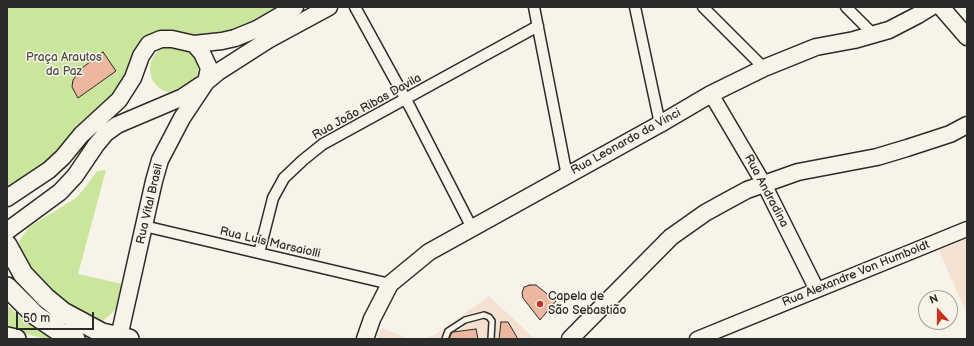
<!DOCTYPE html>
<meta charset="utf-8">
<style>
body{margin:0}
#map{position:relative;width:974px;height:346px;overflow:hidden;background:#f7f3e8;font-family:"Balsamiq Sans",sans-serif}
canvas{display:block}
.frame{position:absolute;inset:0;border:8px solid #2b2b2b;pointer-events:none}
.north{position:absolute;left:918px;top:290px;width:40px;height:40px;box-sizing:border-box;background:#f7f3e8;border:1px solid #a5a39c;border-radius:50%;rotate:339deg;font-size:11px;font-weight:700;line-height:16px;text-align:center;color:#2b2b2b}
.north::after{content:'';display:block;margin:auto;width:14px;height:18px;background:#c8321e;clip-path:polygon(50% 0,100% 100%,50% 72%,0 100%)}
.scale{position:absolute;left:16px;top:312px;width:78px;height:18px;box-sizing:border-box;border:2px solid #2b2b2b;border-top:0;padding-left:5px;font-size:12px;line-height:14px;white-space:nowrap;color:#2b2b2b;-webkit-text-stroke:3px #f7f3e8;paint-order:stroke}
</style>
<div id="map">
<canvas width="974" height="346"></canvas>
<div class="frame"></div>
<div class="north">N</div>
<div class="scale">50 m</div>
</div>
<script>
const ctx = document.querySelector('canvas').getContext('2d');
ctx.lineJoin = 'round';
function fillPath(path, color) { ctx.fillStyle = color; ctx.fill(path, 'evenodd'); }
const shape = rows => new Path2D(rows.map(r => 'M' + r).join(''));
function strokePath(path, color, width, dash) { ctx.strokeStyle = color; ctx.lineWidth = width; ctx.lineCap = dash ? 'butt' : 'round'; ctx.setLineDash(dash || []); ctx.stroke(path); }
function label(font, color, halo, rows, align = 'center') {
  ctx.font = font + ' "Balsamiq Sans",sans-serif'; ctx.lineWidth = 3; ctx.setLineDash([]); ctx.textBaseline = 'middle'; ctx.strokeStyle = halo; ctx.fillStyle = color; for (const [text, x, y, turn = 0] of rows) {
    ctx.save(); ctx.translate(x, y); ctx.rotate((+turn || 0) * Math.PI / 180); ctx.textAlign = isNaN(turn) ? turn : align; if (halo) ctx.strokeText(text, 0, 0); ctx.fillText(text, 0, 0); ctx.restore();
  }
}
fillPath(shape([
 [967,238,967,314,939,251],
 [489,296,535,339,422,339,435,335],
 [382,328,409,339,377,339]
]), '#f4e1d2');
fillPath(shape([
 [7,7,279,7,238,29,201,39,164,33,126,83,47,164,7,191],
 '150 69a24 24 0 1 1 48 0a24 24 0 1 1-48 0Z',
 [106,170,78,274,127,285,122,302,112,313,99,324,80,314,36,277,22,258,19,241,29,227,76,198,87,185,97,171],
 [7,305,19,316,52,339,46,339,7,329]
]), '#cae69d');
const building = shape([
 [103,52,116,71,78,98,72,87,73,80,82,68,103,52],
 [530,285,536,285,556,301,540,320,523,298,522,293,524,287,530,285],
 [501,322,508,322,518,339,499,339,501,322],
 [476,329,478,339,449,339,451,334,453,332,476,329]
]);
fillPath(building, '#ecb69f');
strokePath(building, '#2b2b2b', 1);
const lane = shape([
 [445,339,448,331,465,320,484,315,489,317,492,321,491,339]
]);
const street = shape([
 [355,7,411,109,472,228],
 [534,7,567,176],
 [635,7,660,124],
 [703,7,764,68],
 [846,7,873,34],
 [144,226,390,284],
 [259,253,273,198,284,178,303,160,323,144,538,26]
]);
const secondary = shape([
 [711,94,764,184,817,290],
 [697,339,967,229]
]);
const primary = shape([
 [941,7,967,37],
 [194,44,202,53,209,68,206,82],
 [7,198,49,170,63,157,81,135,119,100,133,78,141,56,149,44,161,39,172,39,194,44,222,41,235,38,257,29,295,7],
 [7,231,60,192,75,176,96,145,106,133,117,125,183,97,201,85],
 [119,337,154,181,160,160,182,118,206,82,218,72,268,40,329,7],
 [365,339,372,319,390,284,429,252,660,124,711,94,764,68,816,47,854,40,889,30,918,15,931,7],
 [570,339,671,237,705,213,723,203,747,190,798,172,877,157,907,148,950,134,967,125]
]);
const highway = shape([
 [7,245,23,274,46,298,63,312,102,333,129,339],
 [7,287,35,315,60,332,75,339],
 [7,337,16,339]
]);
strokePath(lane, '#2b2b2b', 8);
strokePath(street, '#2b2b2b', 13);
strokePath(secondary, '#2b2b2b', 17);
strokePath(primary, '#2b2b2b', 19);
strokePath(highway, '#2b2b2b', 22);
strokePath(lane, '#f7f3e8', 5);
strokePath(street, '#f7f3e8', 10);
strokePath(secondary, '#f7f3e8', 14);
strokePath(primary, '#f7f3e8', 16);
strokePath(highway, '#f7f3e8', 19);
for (const [x, y, r, color] of [
 [540,304,4,"#c8321e"]
]) { const dot = new Path2D(); dot.arc(x, y, r, 0, 2 * Math.PI); ctx.fillStyle = color; ctx.fill(dot); strokePath(dot, '#f7f3e8', 1.5); }
label('12px', '#4b5042', '#f7f3e8', [
 ["Praça Arautos",64,58],
 ["da Paz",64,72]
]);
label('12px', '#2b2b2b', '#f7f3e8', [
 ["Rua João Ribas Davila",367,107,-29],
 ["Rua Leonardo da Vinci",626,142,-29],
 ["Rua Andradina",766,191,62],
 ["Rua Vital Brasil",150,204,-77],
 ["Rua Luís Marsaiolli",270,243,13],
 ["Rua Alexandre Von Humboldt",856,274,-22]
]);
label('12px', '#2b2b2b', '#f7f3e8', [
 ["Capela de",548,297],
 ["São Sebastião",548,311]
], 'left');
</script>
